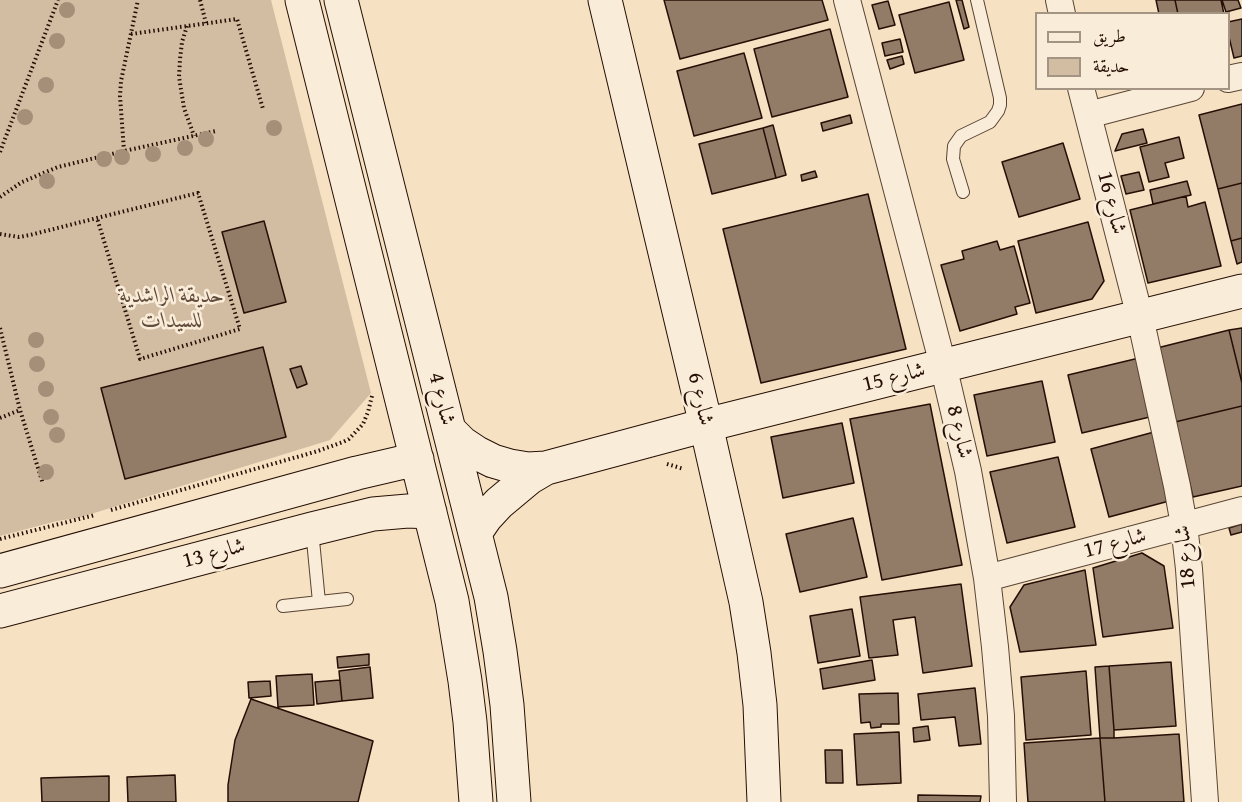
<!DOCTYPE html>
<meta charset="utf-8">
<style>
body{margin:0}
#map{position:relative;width:1242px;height:802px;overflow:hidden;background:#f6e1c3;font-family:"Gentium Book Plus",Amiri,serif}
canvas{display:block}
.legend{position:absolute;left:1035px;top:12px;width:195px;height:78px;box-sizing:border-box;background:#f9ecd8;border:2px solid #a49484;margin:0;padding:8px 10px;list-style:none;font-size:18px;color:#250f05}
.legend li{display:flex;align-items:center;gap:12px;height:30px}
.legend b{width:30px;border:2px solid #a49484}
</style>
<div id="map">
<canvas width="1242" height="802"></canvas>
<ul class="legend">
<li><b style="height:8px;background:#f9ecd8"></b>طريق</li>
<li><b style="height:16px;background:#d2bda3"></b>حديقة</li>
</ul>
</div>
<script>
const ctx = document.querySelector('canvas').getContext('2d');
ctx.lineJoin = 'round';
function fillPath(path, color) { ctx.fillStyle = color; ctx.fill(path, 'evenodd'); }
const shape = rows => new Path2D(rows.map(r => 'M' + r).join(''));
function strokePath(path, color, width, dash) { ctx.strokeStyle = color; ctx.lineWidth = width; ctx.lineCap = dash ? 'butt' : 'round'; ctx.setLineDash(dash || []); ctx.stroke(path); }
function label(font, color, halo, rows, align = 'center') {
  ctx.font = font + ' "Gentium Book Plus",Amiri,serif'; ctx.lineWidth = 5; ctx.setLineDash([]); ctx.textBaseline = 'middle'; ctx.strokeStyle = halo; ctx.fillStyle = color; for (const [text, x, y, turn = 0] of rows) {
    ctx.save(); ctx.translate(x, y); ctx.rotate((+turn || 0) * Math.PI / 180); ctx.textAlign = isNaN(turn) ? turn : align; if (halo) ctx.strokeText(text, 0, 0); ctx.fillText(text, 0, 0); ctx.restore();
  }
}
fillPath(shape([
 [0,0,271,0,371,393,330,440,78,518,57,521,0,536]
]), '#d2bda3');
const building = shape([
 [664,0,822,0,828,20,680,59,664,0],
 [956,0,962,0,969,27,964,29,956,0],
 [1156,0,1175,0,1178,14,1159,14,1156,0],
 [1175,0,1221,0,1224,14,1178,14,1175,0],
 [1222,0,1238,0,1241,8,1226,12,1222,0],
 [888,1,895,25,879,29,872,5,888,1],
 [949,2,964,60,915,73,899,15,949,2],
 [1242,19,1242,56,1234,58,1228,33,1228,22,1242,19],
 [830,29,848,97,772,117,754,49,830,29],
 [900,39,903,52,885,56,882,43,900,39],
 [744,53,762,118,694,136,677,71,744,53],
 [902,56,904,64,890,69,887,60,902,56],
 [1242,104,1242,183,1218,189,1199,115,1242,104],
 [850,115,852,123,823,131,821,123,850,115],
 [773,125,786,175,776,178,763,128,773,125],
 [763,128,776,178,712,194,699,144,763,128],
 [1143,129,1147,143,1115,151,1122,134,1143,129],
 [1179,137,1184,158,1165,163,1169,177,1149,182,1140,147,1179,137],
 [1063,143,1080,199,1019,217,1002,162,1063,143],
 [815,171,817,177,802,181,801,175,815,171],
 [1139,172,1144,190,1126,194,1121,176,1139,172],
 [1187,181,1191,195,1153,204,1150,190,1187,181],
 [1242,183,1242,238,1231,241,1218,189,1242,183],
 [868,194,906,349,761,383,723,229,868,194],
 [1186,196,1188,207,1205,202,1221,266,1148,283,1130,210,1186,196],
 [264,221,286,302,244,313,222,232,264,221],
 [1088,222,1104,281,1092,299,1036,313,1018,241,1088,222],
 [1242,238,1242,262,1237,264,1231,241,1242,238],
 [997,241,1000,250,1014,246,1030,303,1015,307,1017,314,960,331,941,265,964,259,962,251,997,241],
 [1242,328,1242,383,1229,330,1242,328],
 [1229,330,1242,383,1242,406,1175,422,1157,348,1229,330],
 [263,347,286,437,125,479,101,388,263,347],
 [1139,358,1154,416,1082,433,1068,375,1139,358],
 [301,366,307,384,297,388,290,369,301,366],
 [1042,381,1055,442,987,456,974,395,1042,381],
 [930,404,962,565,882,580,850,419,930,404],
 [1242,406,1242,486,1193,497,1175,422,1242,406],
 [842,423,854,483,783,498,771,437,842,423],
 [1154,432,1173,500,1109,517,1091,449,1154,432],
 [1058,457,1075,527,1007,543,990,472,1058,457],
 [853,518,867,577,800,592,786,534,853,518],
 [1242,524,1242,532,1231,535,1229,528,1242,524],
 [1142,553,1164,566,1173,628,1103,637,1093,568,1142,553],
 [1085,570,1096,645,1020,652,1010,607,1024,585,1085,570],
 [961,584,972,666,923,673,915,617,893,620,898,655,869,658,860,597,961,584],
 [852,609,860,656,818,663,810,616,852,609],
 [369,654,369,665,338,668,337,657,369,654],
 [872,660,875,680,823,689,820,669,872,660],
 [1171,662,1176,726,1114,730,1109,666,1171,662],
 [1109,666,1114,730,1114,738,1100,738,1095,667,1109,666],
 [370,667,373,698,342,701,339,671,370,667],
 [1086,671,1091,735,1026,740,1021,677,1086,671],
 [312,674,314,705,278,707,276,676,312,674],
 [340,680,342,701,317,704,315,682,340,680],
 [270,681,271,696,249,698,248,682,270,681],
 [975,688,981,744,959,746,955,717,921,720,918,694,975,688],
 [898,693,899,724,881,724,881,727,871,728,870,722,861,723,859,694,898,693],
 [251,699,373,741,358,802,228,802,228,785,235,740,251,699],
 [928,726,930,740,914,742,913,728,928,726],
 [899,732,901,783,857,785,854,734,899,732],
 [1179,734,1184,802,1105,802,1100,738,1114,738,1179,734],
 [1100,738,1105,802,1028,802,1024,743,1100,738],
 [825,750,842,750,843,783,826,783,825,750],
 [175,775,176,802,128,802,127,777,175,775],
 [109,776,109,802,42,802,41,778,109,776],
 [918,795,981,796,980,802,918,802,918,795]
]);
fillPath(building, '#927c68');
strokePath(building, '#250f05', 1.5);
const lane = shape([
 [963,192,953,159,954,146,961,136,990,122,998,111,1000,105,1000,98,977,0],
 [312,530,319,602],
 [283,606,347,599]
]);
const street = shape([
 [847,0,943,365,968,471,987,578,995,647,1001,716,1003,802],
 [1059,0,1062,14],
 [1228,79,1242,76],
 [1081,88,1140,317,1177,486,1184,525,1189,569,1205,802],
 [1088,115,1191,88],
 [987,578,1242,510]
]);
const secondary = shape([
 [302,0,452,601,465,681,470,722,476,802],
 [341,0,491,597,500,651,507,705,514,802],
 [605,0,706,425,746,602,754,653,760,705,764,802],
 [449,430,462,443,477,453,493,461,510,466,528,469,546,468,706,425,1242,291],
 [475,533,486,517,499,503,529,478,546,468],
 [0,571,357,473,417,459],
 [0,611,312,529,373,514,408,511,430,512]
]);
strokePath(lane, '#594434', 14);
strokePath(street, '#594434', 28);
strokePath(secondary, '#250f05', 35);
strokePath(shape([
 [200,0,206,23],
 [187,26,182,42,180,59,179,77,184,108,194,136],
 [131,34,237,19,263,109],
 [124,151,120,96,121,81,138,0],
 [0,152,58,0],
 [0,197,22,182,58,167,124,151,216,131],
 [0,234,19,237,30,235,97,218,198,193,240,329,140,359,97,218],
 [0,328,20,410,43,484],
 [0,418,20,410],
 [667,464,684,469],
 [111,510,318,451,343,442,349,439,363,424,368,412,372,396],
 [0,539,95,515]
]), '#250f05', 4, [1.5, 3]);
strokePath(lane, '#f9ecd8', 12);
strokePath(street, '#f9ecd8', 26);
strokePath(secondary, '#f9ecd8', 33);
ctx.fillStyle = '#a58f79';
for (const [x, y] of [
 [67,10],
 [57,41],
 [46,85],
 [25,117],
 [274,128],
 [206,139],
 [185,148],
 [153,154],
 [122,157],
 [104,159],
 [47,181],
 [36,340],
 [37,364],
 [46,389],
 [51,417],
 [57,435],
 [46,472]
]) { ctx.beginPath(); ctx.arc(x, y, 8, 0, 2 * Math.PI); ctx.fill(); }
label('22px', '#250f05', '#f9ecd8', [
 ["شارع 16",1111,203,76],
 ["شارع 15",894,378,-14],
 ["شارع 4",441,399,76],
 ["شارع 6",700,399,77],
 ["شارع 8",959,432,77],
 ["شارع 17",1115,544,-15],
 ["شارع 13",214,554,-15],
 ["شارع 18",1186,557,-96]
]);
label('italic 22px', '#624c3c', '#f9ecd8', [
 ["حديقة الراشدية",172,296],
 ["للسيدات",172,321]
]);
</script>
